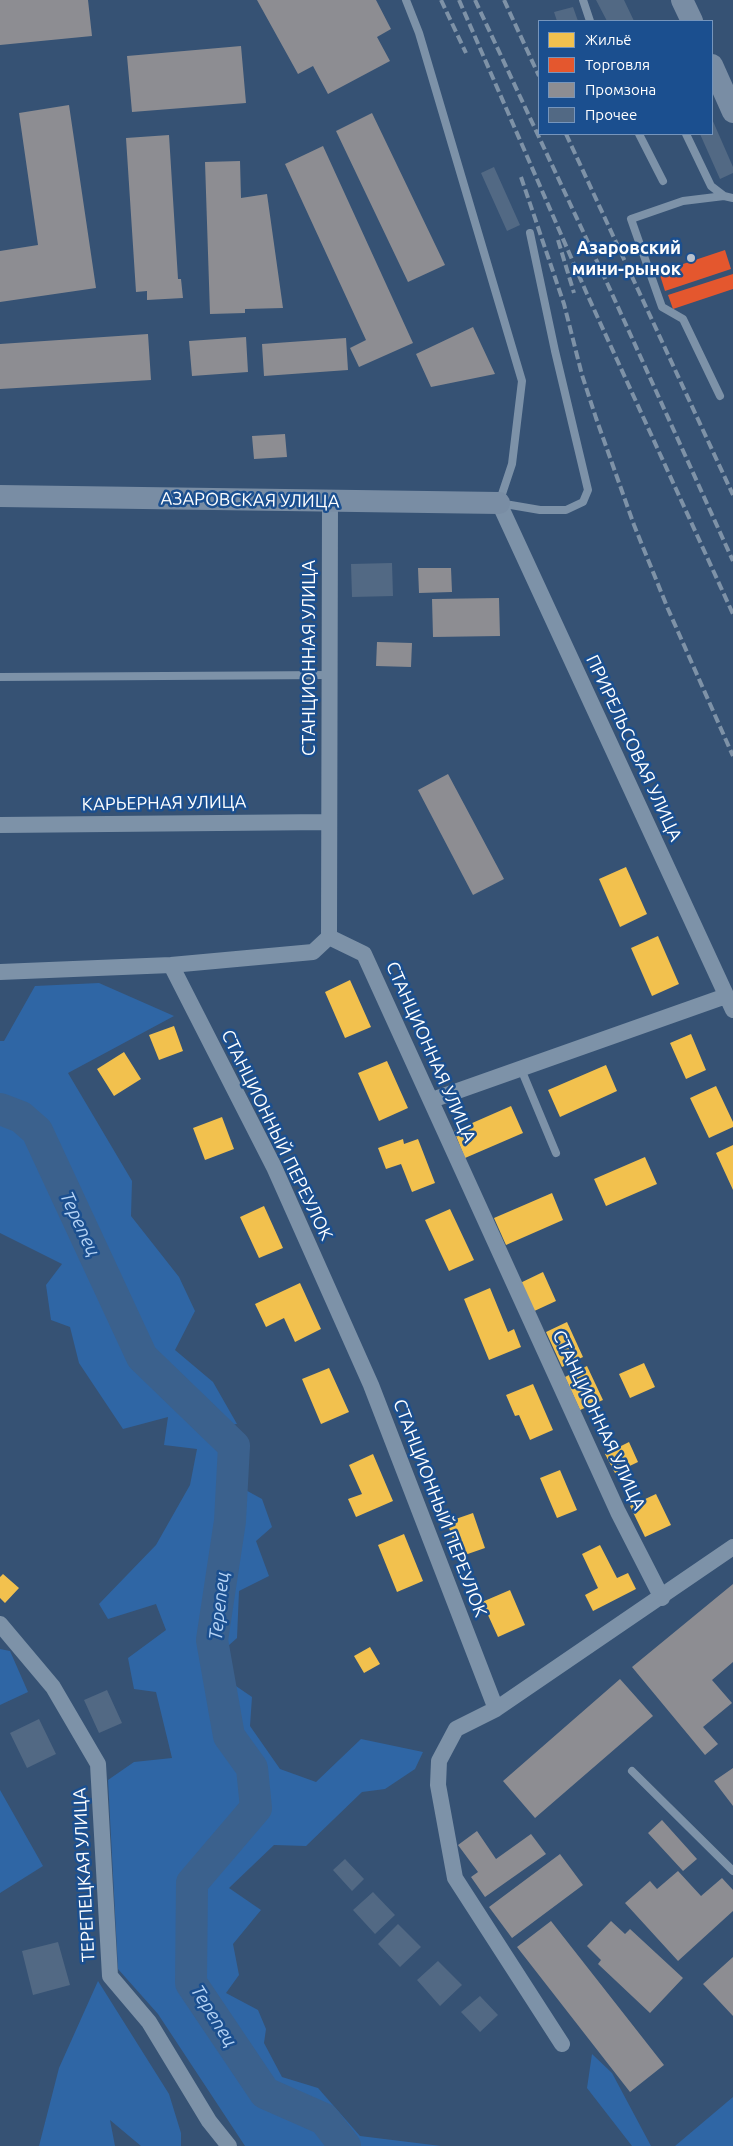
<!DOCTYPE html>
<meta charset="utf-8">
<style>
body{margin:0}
#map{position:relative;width:733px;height:2146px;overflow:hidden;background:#365274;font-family:Ubuntu,sans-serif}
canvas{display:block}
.legend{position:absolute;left:538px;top:20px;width:175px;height:115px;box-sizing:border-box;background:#1b4f8f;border:1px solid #7695bc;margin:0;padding:6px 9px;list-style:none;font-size:15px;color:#fff}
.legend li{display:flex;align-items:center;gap:10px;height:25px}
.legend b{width:25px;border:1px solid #7695bc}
</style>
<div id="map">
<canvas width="733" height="2146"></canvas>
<ul class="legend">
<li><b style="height:14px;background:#f2c14e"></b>Жильё</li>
<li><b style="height:14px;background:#e4572e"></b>Торговля</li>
<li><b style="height:14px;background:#8d8d92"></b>Промзона</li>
<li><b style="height:14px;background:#526984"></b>Прочее</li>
</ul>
</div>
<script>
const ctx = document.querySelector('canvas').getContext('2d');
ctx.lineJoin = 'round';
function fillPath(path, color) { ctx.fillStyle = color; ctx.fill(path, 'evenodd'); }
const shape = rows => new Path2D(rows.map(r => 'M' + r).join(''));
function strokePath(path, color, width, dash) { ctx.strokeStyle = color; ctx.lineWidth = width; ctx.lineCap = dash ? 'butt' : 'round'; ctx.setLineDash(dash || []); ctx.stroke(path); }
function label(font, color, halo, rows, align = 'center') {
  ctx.font = font + ' Ubuntu,sans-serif'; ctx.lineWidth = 5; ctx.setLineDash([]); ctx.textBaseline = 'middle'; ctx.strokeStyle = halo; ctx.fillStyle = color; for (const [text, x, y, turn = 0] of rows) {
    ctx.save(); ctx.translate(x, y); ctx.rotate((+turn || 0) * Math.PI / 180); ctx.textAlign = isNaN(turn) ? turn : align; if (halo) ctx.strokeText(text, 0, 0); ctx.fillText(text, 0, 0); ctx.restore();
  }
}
fillPath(shape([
 [99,983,174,1016,68,1073,132,1181,131,1216,179,1277,195,1311,175,1350,213,1382,237,1424,203,1427,221,1450,220,1476,262,1499,272,1527,256,1541,269,1576,239,1591,237,1638,228,1646,233,1684,252,1697,250,1726,280,1769,316,1782,361,1739,423,1752,415,1769,385,1789,362,1792,306,1846,274,1845,229,1888,261,1910,233,1944,239,1975,226,1993,258,2010,266,2029,264,2043,282,2077,318,2088,360,2136,441,2146,245,2146,158,2014,118,1969,108,1780,134,1762,172,1758,156,1692,134,1689,128,1658,166,1630,156,1604,108,1619,99,1604,156,1545,190,1485,197,1449,164,1445,168,1417,123,1429,79,1363,70,1327,51,1320,46,1285,62,1264,0,1233,0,1041,4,1041,35,986],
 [0,1649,10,1651,28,1692,0,1705],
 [0,1790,43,1866,0,1893],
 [98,1981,169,2094,181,2133,181,2146,141,2146,110,2120,115,2146,39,2146,59,2068],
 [592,2054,612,2073,651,2146,632,2146,587,2088],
 [733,2097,733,2146,675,2146]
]), '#2f66a5');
fillPath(shape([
 [626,867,647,914,620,927,599,879],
 [658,936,679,984,652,996,631,948],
 [350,980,371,1027,345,1038,325,992],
 [174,1026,183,1051,159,1060,149,1035],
 [691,1034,706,1070,686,1079,670,1043],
 [124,1052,141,1079,114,1096,97,1069],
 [387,1061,408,1108,379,1121,358,1073],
 [606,1065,617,1091,560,1117,548,1090],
 [716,1086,733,1122,733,1127,709,1138,690,1098],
 [511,1106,523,1133,465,1158,454,1131],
 [222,1117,234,1149,205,1160,193,1128],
 [403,1139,404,1144,418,1139,435,1183,412,1192,401,1164,386,1169,378,1148],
 [733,1145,733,1190,716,1153],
 [645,1157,657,1184,606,1206,594,1179],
 [552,1193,563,1220,506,1245,494,1218],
 [264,1206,283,1248,259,1258,240,1217],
 [450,1209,474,1260,449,1271,425,1220],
 [543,1272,556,1301,530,1313,516,1285],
 [300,1283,321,1329,295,1342,284,1318,266,1327,255,1304],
 [490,1288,508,1332,514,1329,521,1347,489,1360,464,1299],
 [567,1322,583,1357,562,1367,546,1332],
 [644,1363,655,1387,630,1398,619,1374],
 [587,1366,603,1400,580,1410,565,1377],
 [329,1368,349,1412,321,1424,302,1379],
 [533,1384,553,1430,530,1440,519,1415,515,1416,506,1395],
 [629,1442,638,1462,615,1473,605,1454],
 [373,1454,393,1501,356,1517,348,1499,362,1494,349,1465],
 [560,1470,577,1510,557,1518,540,1478],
 [656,1494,671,1525,645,1537,630,1506],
 [473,1513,485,1548,459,1557,447,1522],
 [404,1534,423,1581,397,1592,378,1545],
 [600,1545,617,1578,628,1573,636,1589,593,1611,585,1595,598,1588,582,1554],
 [3,1574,19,1588,5,1603,0,1598,0,1577],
 [510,1590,525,1625,498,1637,482,1602],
 [370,1647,380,1664,364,1673,354,1656]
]), '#f2c14e');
fillPath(shape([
 [725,250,731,269,665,291,659,272],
 [733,274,733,289,673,309,668,295]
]), '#e4572e');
fillPath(shape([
 [0,0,88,0,92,36,0,45],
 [257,0,376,0,391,29,377,37,390,61,328,94,313,66,298,74],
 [241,46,246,103,132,112,127,56],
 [69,105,96,288,0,302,0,251,38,245,19,113],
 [372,113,445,265,408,282,336,131],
 [169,135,178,279,181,279,183,298,147,300,147,291,136,292,126,138],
 [323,146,413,343,359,367,350,348,366,340,285,164],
 [240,161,241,198,267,194,283,308,245,309,245,313,210,314,205,162],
 [473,327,495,374,431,387,416,354],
 [148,334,151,380,0,389,0,344],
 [246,337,248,372,192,376,189,341],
 [346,338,348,370,264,376,262,344],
 [285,434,287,457,254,459,252,436],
 [418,568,451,568,452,592,419,593],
 [499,598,500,636,433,637,432,599],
 [377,642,412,643,411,667,376,666],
 [448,774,504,879,473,895,418,790],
 [733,1584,733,1662,712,1680,732,1703,703,1727,718,1744,705,1755,632,1667],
 [620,1679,653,1716,535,1818,503,1781],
 [733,1768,733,1806,714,1781],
 [662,1820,697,1859,683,1871,648,1833],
 [477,1831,496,1859,531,1834,546,1854,485,1897,471,1877,478,1872,458,1845],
 [560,1854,583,1885,512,1938,489,1907],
 [678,1871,701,1896,722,1878,733,1890,733,1911,678,1961,625,1903,650,1881,657,1889],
 [551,1921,664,2065,630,2092,517,1947],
 [611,1921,625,1934,630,1929,683,1978,650,2013,598,1964,601,1960,587,1946],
 [733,1957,733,2016,703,1984]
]), '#8d8d92');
strokePath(shape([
 [0,1109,21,1117,37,1131,142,1357,234,1446,230,1521,212,1640,229,1736,252,1768,256,1808,192,1883,191,1983,265,2093,324,2119,345,2146]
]), '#3b618d', 32);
fillPath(shape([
 [596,0,624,0,634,21,607,21],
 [573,7,578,21,557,21,554,12],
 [712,119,733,167,733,173,720,179,700,134,712,134],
 [494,167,520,225,507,231,481,173],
 [392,563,393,596,352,597,351,564],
 [107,1690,122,1723,99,1733,84,1700],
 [39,1719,56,1754,27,1768,10,1733],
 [345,1859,364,1879,352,1891,333,1870],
 [373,1892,395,1915,375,1934,353,1910],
 [398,1924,421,1947,400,1967,378,1944],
 [58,1942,70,1985,33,1995,22,1951],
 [438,1961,462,1985,440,2006,417,1980],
 [480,1996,498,2015,480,2032,461,2012]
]), '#526984');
strokePath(shape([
 [406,0,419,33,522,381,512,464,499,503,540,510,566,510,583,502,588,490,555,351,530,233],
 [583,0,590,21],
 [639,134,663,181],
 [686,134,711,186,724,196],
 [720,396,683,319,662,307,631,219,683,201,724,196,733,198],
 [0,677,330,675],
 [521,1069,556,1153],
 [632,1771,733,1871]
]), '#7d92a8', 8);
strokePath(shape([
 [330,501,329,937,364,954,618,1512,662,1598],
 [499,503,733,1010],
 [0,825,328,822],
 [171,965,274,1167,371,1385,496,1709],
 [0,972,171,965,313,952,329,937],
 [432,1100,726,996],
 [0,1624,53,1687,98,1764,110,1976,149,2022,209,2121,229,2146],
 [562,2044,455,1878,438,1785,439,1761,456,1729,496,1709,733,1547]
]), '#7d92a8', 16);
strokePath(shape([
 [682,0,692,21],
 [712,65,733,112],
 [0,496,499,503]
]), '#798da4', 22);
strokePath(shape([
 [441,0,466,53],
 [459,0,587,294,733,614],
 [475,0,608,285,733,561],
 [504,0,539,76],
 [566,134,733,495],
 [521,177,564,304,582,375,596,418,634,525,668,609,733,756],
 [558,240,574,293]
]), '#7e92a7', 4, [9, 4]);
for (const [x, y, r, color] of [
 [691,258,5,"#b9c2ce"]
]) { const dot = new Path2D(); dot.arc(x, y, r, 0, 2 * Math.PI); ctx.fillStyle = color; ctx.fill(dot); strokePath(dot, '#1b4f8f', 2); }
label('bold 18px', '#fff', '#1b4f8f', [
 ["Азаровский",681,248],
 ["мини-рынок",681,269]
], 'right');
label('18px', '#fff', '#1b4f8f', [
 ["АЗАРОВСКАЯ УЛИЦА",250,500,1],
 ["СТАНЦИОННАЯ УЛИЦА",309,658,-90],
 ["ПРИРЕЛЬСОВАЯ УЛИЦА",634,748,65],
 ["КАРЬЕРНАЯ УЛИЦА",164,803,-1],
 ["СТАНЦИОННАЯ УЛИЦА",431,1052,66],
 ["СТАНЦИОННЫЙ ПЕРЕУЛОК",277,1135,64],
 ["СТАНЦИОННАЯ УЛИЦА",599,1420,65],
 ["СТАНЦИОННЫЙ ПЕРЕУЛОК",440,1508,69],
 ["ТЕРЕПЕЦКАЯ УЛИЦА",84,1875,-93]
]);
label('italic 19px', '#b5d3f5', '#1b4f8f', [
 ["Терепец",80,1224,65],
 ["Терепец",219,1606,-84],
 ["Терепец",214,2016,58]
]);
</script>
